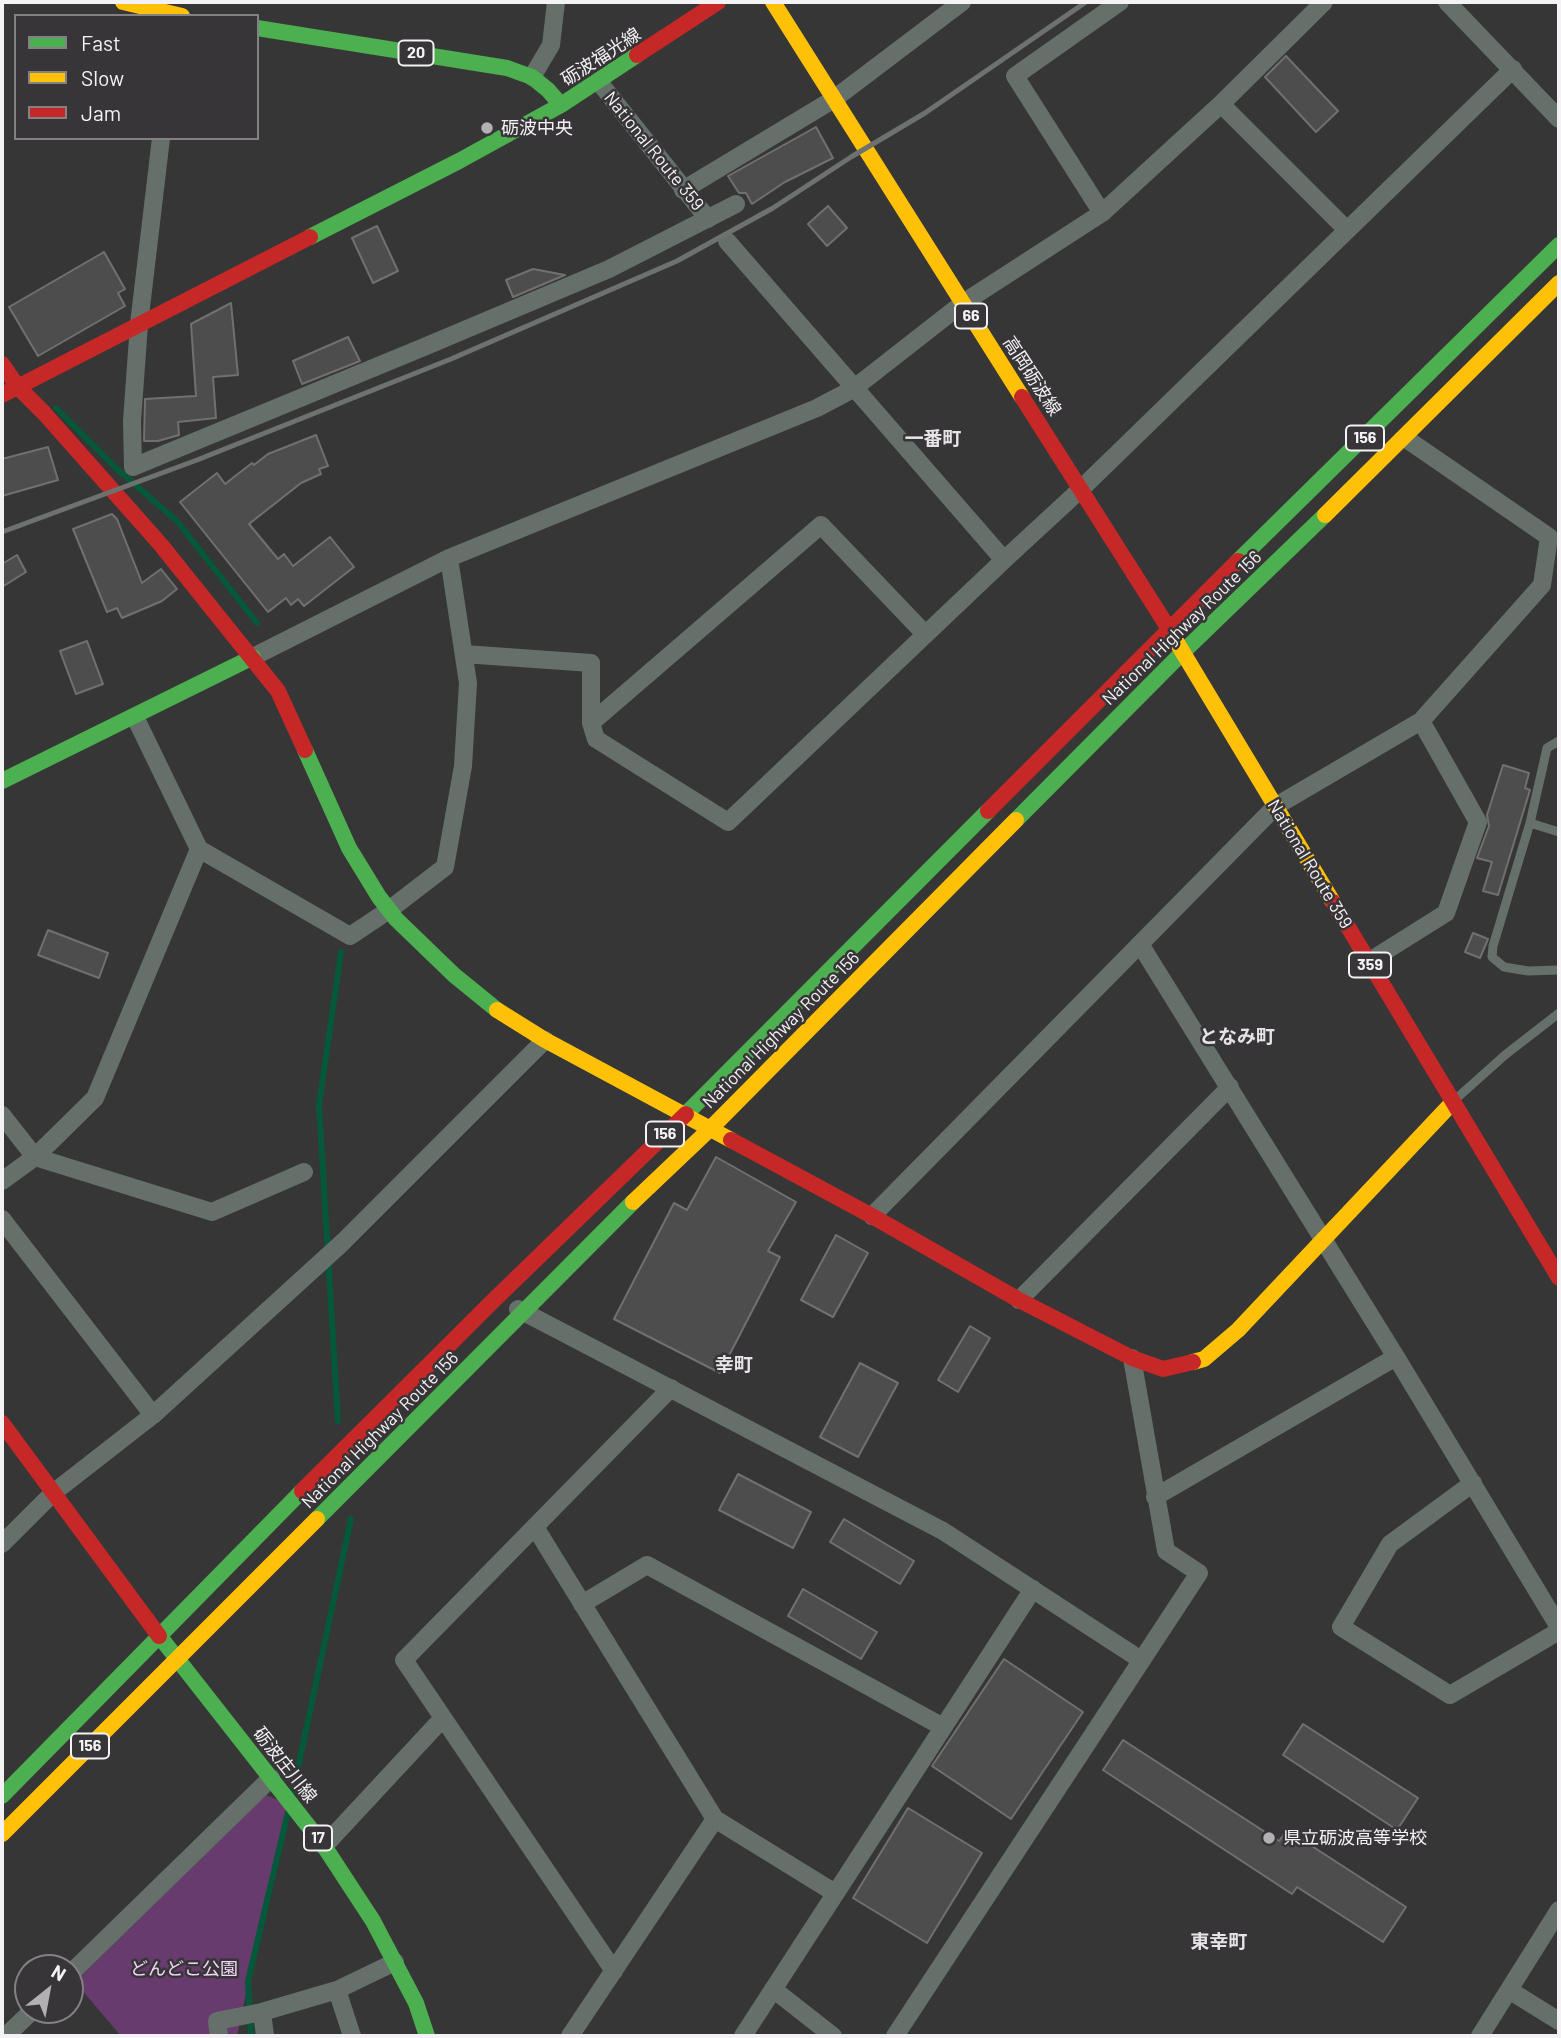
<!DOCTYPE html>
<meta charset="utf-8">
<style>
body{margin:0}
#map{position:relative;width:1561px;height:2038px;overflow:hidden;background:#373637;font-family:Barlow,sans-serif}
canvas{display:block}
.frame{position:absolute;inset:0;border:4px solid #f4f2f4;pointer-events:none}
.legend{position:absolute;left:14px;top:14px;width:245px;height:126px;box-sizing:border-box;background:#383538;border:2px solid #838183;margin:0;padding:9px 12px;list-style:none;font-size:21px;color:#f4f2f4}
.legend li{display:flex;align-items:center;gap:14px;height:35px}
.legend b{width:35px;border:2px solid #838183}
.north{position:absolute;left:14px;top:1954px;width:70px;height:70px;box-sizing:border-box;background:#383538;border:2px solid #838183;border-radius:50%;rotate:31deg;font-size:19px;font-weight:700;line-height:28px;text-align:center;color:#f4f2f4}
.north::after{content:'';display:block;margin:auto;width:24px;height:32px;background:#b2b0b2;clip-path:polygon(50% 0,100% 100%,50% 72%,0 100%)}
</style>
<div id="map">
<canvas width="1561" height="2038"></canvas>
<div class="frame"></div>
<ul class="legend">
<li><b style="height:9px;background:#4caf50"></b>Fast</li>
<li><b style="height:9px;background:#ffc107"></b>Slow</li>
<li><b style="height:9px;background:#c62828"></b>Jam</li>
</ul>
<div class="north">N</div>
</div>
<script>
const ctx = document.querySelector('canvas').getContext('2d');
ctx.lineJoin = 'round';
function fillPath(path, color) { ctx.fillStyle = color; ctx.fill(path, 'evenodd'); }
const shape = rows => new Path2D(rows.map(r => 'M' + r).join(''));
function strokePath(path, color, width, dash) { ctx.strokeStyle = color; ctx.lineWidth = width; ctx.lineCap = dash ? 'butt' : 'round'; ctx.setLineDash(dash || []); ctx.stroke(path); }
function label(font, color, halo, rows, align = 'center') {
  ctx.font = font + ' Barlow,"Noto Sans JP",sans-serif'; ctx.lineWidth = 5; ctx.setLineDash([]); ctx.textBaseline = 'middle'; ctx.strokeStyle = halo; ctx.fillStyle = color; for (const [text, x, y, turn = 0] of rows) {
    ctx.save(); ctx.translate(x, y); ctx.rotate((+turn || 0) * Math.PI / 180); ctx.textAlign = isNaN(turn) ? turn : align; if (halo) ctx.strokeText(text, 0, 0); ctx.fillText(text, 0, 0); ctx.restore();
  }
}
fillPath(shape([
 [266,1795,287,1804,237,2036,121,2036,75,1982]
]), '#673b6e');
strokePath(shape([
 [56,408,116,468,177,521,257,623],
 [338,1421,319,1105,341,952],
 [293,1791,351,1519],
 [251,2036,248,1981,287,1816]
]), '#055839', 6);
const building = shape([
 [1286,56,1338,111,1316,132,1265,77,1286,56],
 [816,127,833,158,785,182,752,204,746,193,739,193,728,176,816,127],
 [828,206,847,228,827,246,808,224,828,206],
 [377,226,398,271,373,283,352,238,377,226],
 [104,252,125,289,118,293,125,306,38,356,9,307,104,252],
 [533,269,565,275,513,297,506,280,533,269],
 [231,303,238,375,213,377,216,418,178,422,179,435,158,441,144,441,145,399,196,396,191,324,231,303],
 [348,337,360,361,302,384,293,361,348,337],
 [316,435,328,466,319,469,321,474,301,483,249,524,278,559,284,554,293,566,330,537,354,567,304,606,298,599,291,605,286,598,268,612,180,502,217,473,225,484,252,463,254,465,268,454,316,435],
 [48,447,58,480,2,496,2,459,48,447],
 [112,514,117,519,142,583,161,569,177,589,162,601,122,618,117,608,107,612,73,529,112,514],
 [17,555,26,572,2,587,2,564,17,555],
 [87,641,103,684,76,694,60,651,87,641],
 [1503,765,1529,773,1525,788,1530,790,1498,895,1483,891,1492,862,1477,858,1489,826,1487,815,1503,765],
 [48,930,108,953,99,978,38,955,48,930],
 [1473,933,1488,939,1480,958,1465,952,1473,933],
 [716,1157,796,1202,768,1251,780,1257,720,1373,614,1319,674,1203,687,1210,716,1157],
 [836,1235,868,1253,833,1317,801,1300,836,1235],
 [970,1326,990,1338,958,1392,938,1380,970,1326],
 [860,1363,898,1383,858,1457,820,1437,860,1363],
 [738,1474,811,1512,793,1548,719,1510,738,1474],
 [844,1519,914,1561,900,1584,830,1542,844,1519],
 [803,1589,877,1632,861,1659,788,1616,803,1589],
 [1004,1659,1083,1712,1011,1819,932,1766,1004,1659],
 [1303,1724,1418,1798,1397,1830,1283,1755,1303,1724],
 [1123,1740,1279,1841,1287,1830,1406,1907,1383,1942,1297,1887,1292,1894,1103,1770,1123,1740],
 [908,1808,982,1853,927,1943,853,1898,908,1808]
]);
fillPath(building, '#4e4d4e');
strokePath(building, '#717071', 2);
strokePath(shape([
 [1559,741,1547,748,1530,823,1493,946,1492,957,1504,967,1528,971,1559,970],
 [1530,823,1559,832],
 [1458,1097,1505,1055,1559,1013]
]), '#66706a', 9);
strokePath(shape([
 [1447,2,1559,119],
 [532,77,551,45,556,2],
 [599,82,708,219],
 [1221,104,1347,230],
 [161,138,139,324,132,421,133,467,424,347,609,269,736,204],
 [683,190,834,99,962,2],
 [1102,213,1015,76,1120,2],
 [727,241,1004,560,1082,488,1513,69],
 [925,634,821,525,591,723,596,739,728,822,1004,560],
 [464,654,591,663,591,723],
 [253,657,449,558,817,408,853,389,963,303,1102,213,1221,104,1324,2],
 [199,849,350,936,389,910,445,867,463,766,468,683,449,558],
 [1140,944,1396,1357,1559,1627],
 [1368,962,1446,913,1478,822,1421,721],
 [2,1115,35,1157,212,1212,304,1172],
 [2,1181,35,1157,95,1098,199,849,135,717],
 [872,1216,1276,806,1421,721,1542,585,1549,537,1405,438],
 [2,1219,153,1415],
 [1019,1300,1230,1087],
 [518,1309,943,1531,1141,1660],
 [1473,1483,1390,1544,1341,1627,1450,1695,1559,1631],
 [1155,1497,1396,1357],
 [535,1527,715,1819,835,1893],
 [2,1544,53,1493,153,1415,343,1242,545,1040],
 [582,1604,647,1565,943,1727],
 [324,1846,443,1718],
 [614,1971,404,1660,671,1388],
 [70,1974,271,1778],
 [773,1989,833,2036],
 [337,1990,352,2036],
 [1509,1990,1559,2021],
 [6,2036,33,2010],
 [219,2036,217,2021,262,2012],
 [265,2036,262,2012,337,1990,395,1962],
 [570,2036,715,1819],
 [743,2036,1033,1589],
 [895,2036,1199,1573,1166,1551,1132,1358],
 [1480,2036,1559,1910]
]), '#66706a', 18);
strokePath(shape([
 [257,28,507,68,532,77,548,90,561,105,637,55],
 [310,237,459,161,561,105],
 [1238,561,1559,245],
 [305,750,349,848,379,897,396,919,454,975,497,1010],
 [2,781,253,657],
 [1016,820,1183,652,1325,515],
 [686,1114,988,811],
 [317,1519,633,1202],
 [164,1642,324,1846,373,1921,416,2003,427,2036],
 [2,1796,302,1491]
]), '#4caf50', 16);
strokePath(shape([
 [123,2,182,16],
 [773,2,1022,397],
 [1325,515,1559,283],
 [1173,636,1333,902],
 [497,1010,545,1040,731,1140],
 [633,1202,711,1128,1016,820],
 [1193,1362,1204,1359,1238,1330,1453,1102],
 [2,1834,317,1519]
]), '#ffc107', 16);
strokePath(shape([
 [637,55,718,2],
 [2,364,18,387,44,413,161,545,278,691,305,750],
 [2,395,310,237],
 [1022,397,1169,629],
 [988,811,1238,561],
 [1333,902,1559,1278],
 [731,1140,872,1216,1019,1300,1132,1358,1163,1369,1193,1362],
 [2,1423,159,1636],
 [302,1491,497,1297,686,1114]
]), '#c62828', 16);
strokePath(shape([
 [2,532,197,460,451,359,677,261,773,208,851,157,925,113,1086,2]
]), '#6d726f', 5);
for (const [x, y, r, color] of [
 [487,128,7,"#b2b0b2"],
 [1269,1838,7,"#b2b0b2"]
]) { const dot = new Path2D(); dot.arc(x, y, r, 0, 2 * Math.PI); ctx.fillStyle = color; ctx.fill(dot); strokePath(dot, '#383538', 2.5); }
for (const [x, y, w] of [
 [416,53,35],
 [971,316,32],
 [1365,438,38],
 [1370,965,42],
 [665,1134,38],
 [90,1746,38],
 [318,1838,28]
]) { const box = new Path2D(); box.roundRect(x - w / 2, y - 12.5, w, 25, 5); ctx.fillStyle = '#383538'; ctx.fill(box); strokePath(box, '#f4f2f4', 2); }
label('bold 16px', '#f4f2f4', null, [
 ["20",416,53],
 ["66",971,316],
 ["156",1365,438],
 ["359",1370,965],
 ["156",665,1134],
 ["156",90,1746],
 ["17",318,1838]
]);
label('18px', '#f4f2f4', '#383538', [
 ["砺波福光線",601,57,-33],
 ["National Route 359",654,151,51],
 ["高岡砺波線",1032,376,57],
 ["National Highway Route 156",1182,628,-44],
 ["National Route 359",1310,864,59],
 ["National Highway Route 156",781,1030,-45],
 ["National Highway Route 156",380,1430,-45],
 ["砺波庄川線",285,1765,52]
]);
label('18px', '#f4f2f4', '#383538', [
 ["砺波中央",501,128],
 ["県立砺波高等学校",1283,1838]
], 'left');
label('18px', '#f4d4f9', '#383538', [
 ["どんどこ公園",184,1969]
]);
label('bold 19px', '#e6e3e7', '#383538', [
 ["一番町",933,439],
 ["となみ町",1237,1037],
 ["幸町",734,1365],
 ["東幸町",1219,1942]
]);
</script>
